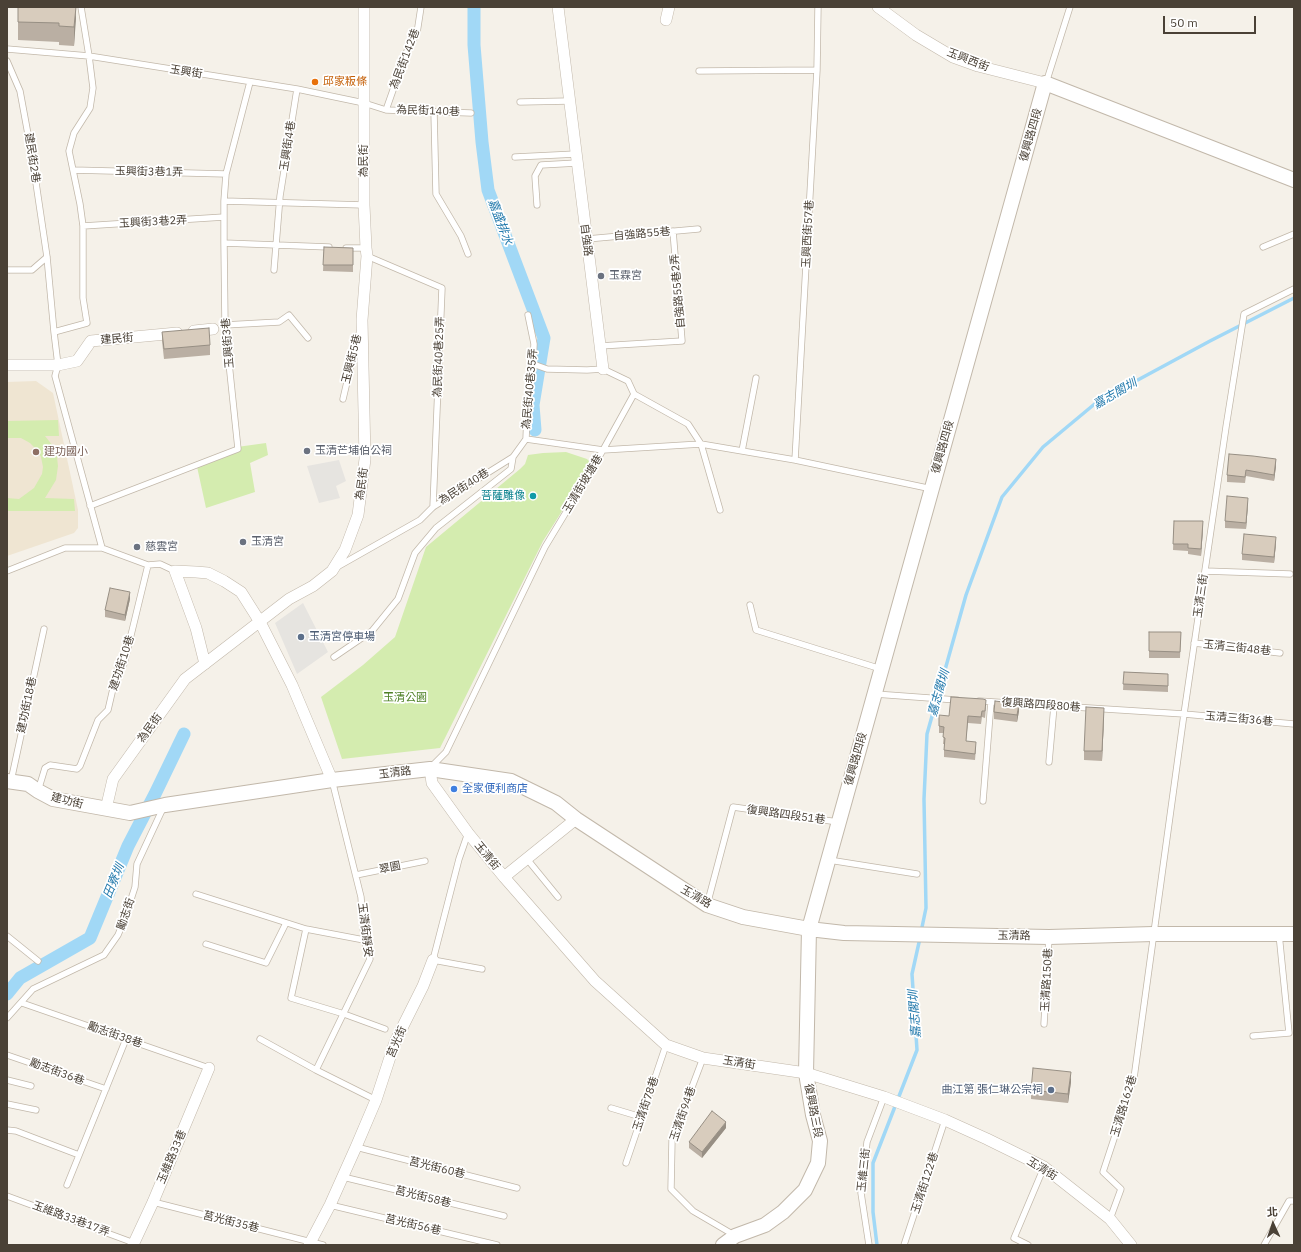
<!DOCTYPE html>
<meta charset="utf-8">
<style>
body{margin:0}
#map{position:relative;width:1301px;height:1252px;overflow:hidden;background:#f5f1e9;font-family:"IBM Plex Sans","Noto Sans TC",sans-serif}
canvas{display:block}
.frame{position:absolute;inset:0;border:8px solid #4a4136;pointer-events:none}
.north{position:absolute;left:1253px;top:1204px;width:40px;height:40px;-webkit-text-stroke:3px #fff;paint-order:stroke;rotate:357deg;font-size:11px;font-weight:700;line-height:16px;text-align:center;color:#4a4136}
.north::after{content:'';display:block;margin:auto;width:14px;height:18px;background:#4a4136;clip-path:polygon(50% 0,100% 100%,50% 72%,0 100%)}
.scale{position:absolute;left:1163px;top:16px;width:93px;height:18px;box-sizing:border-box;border:2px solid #4a4136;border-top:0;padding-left:5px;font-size:12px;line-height:14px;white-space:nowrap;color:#4a4136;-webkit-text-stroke:3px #fff;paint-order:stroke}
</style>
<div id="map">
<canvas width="1301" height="1252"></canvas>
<div class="frame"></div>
<div class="north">北</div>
<div class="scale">50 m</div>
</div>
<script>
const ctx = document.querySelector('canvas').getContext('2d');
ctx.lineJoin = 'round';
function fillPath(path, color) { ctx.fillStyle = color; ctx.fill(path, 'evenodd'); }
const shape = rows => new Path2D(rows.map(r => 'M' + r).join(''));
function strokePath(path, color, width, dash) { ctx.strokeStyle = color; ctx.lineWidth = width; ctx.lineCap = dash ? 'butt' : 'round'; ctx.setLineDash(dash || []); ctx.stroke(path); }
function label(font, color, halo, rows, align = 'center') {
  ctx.font = font + ' "IBM Plex Sans","Noto Sans TC",sans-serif'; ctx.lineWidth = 3.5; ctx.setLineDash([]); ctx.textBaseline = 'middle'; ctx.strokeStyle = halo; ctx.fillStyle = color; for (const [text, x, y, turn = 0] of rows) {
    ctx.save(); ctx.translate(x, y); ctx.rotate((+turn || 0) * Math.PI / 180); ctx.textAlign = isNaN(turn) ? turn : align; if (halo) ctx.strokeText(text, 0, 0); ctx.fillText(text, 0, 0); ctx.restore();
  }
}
fillPath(shape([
 [36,381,53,393,78,510,78,528,74,533,7,556,7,382]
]), '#efe5d2');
fillPath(shape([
 [58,420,59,436,45,436,53,446,57,457,58,466,56,480,45,498,74,499,75,511,7,511,7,498,19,499,34,488,42,474,43,467,41,457,37,450,30,443,21,438,7,438,7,421],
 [266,443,268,455,250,463,255,492,206,508,196,462,237,447],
 [566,452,587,459,592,464,543,541,440,748,342,759,321,697,363,665,395,637,426,547,520,469,525,464,528,455,543,453]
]), '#d4ecaf');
fillPath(shape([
 [339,460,346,481,336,486,340,498,319,503,307,466],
 [303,603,328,652,297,674,275,623]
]), '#e6e4e0');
strokePath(shape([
 [921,932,926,908,924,799,927,734,966,595,1002,497,1043,447,1097,402,1210,341,1294,298],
 [877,1245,873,1212,873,1163,917,1050,912,974,920,938]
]), '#a1d8f6', 3.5);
strokePath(shape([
 [474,7,474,45,482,142,488,190,544,338,533,405,535,430],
 [7,994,20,978,90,938,128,846,155,794,184,734]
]), '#a1d8f6', 13);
const service = shape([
 [7,49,89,56,297,89,364,103,386,110,471,113],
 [7,61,20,91,32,156,47,257,54,332,58,365,55,376,102,548],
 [699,71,817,70],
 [1046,83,1070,7],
 [520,102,569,101],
 [386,110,406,53,417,33,421,7],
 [434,112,436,194,461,236,468,254],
 [515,157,576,154],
 [73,170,226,174],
 [224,201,364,205],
 [537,205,535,176,541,165,577,163],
 [83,226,224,217],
 [587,239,698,229],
 [224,243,329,247],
 [1263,247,1294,234],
 [346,248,366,248],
 [367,256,442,288,433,507],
 [7,270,32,270,47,257],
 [274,270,280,196,297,89],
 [225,325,279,322,289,315,308,338],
 [54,332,87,323,83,298,83,226,80,204,69,151,74,133,90,108,93,88,89,56,81,7],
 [600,346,682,341,673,231],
 [634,394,688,424,701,444,720,510],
 [343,399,358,335],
 [526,439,527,415,533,364,534,344,528,315],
 [742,451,756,378],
 [795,460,817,70,818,7],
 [90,506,238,449,225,325,224,243,224,201,226,174,250,82],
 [337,567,420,520,433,507,513,457,526,439,603,450,634,394,628,381,603,369,587,370,547,369,533,364],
 [7,571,65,548,102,548,148,565,160,564,175,571],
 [1205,571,1290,574],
 [750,605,756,630,881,669],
 [1194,643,1280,653],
 [334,657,372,631,398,599,415,553,436,528,511,469,513,457],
 [875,694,957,700],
 [979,701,1184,714,1294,724],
 [1049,762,1054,706],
 [431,767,446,752,545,547,586,479,603,450,701,444,795,460,932,489],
 [11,781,44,629],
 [38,791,45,768,50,765,77,769,80,766,98,720,108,710,118,667,124,664,148,565],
 [983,801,991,702],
 [468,833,459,859,433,960,482,969],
 [527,859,558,897],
 [829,860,917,874],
 [356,875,425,861],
 [196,894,306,929,364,940],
 [707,905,733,807,838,822],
 [306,929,291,998,344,1014,385,1029],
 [7,936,38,961],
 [206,944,266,963,286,923],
 [22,1003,209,1068],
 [7,1018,33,989,104,955,118,935,125,918,135,887,137,864,164,806],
 [1044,1024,1049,937],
 [1253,1036,1289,1033,1279,934],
 [260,1039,316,1070,376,1100],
 [7,1055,106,1089],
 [703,1058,672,1140,671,1189,693,1211,734,1235],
 [316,1070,370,959,364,940,361,897,332,780],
 [7,1080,31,1086],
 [7,1104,36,1110],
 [611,1108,641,1117],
 [7,1130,16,1131,79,1155],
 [356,1147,517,1188],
 [626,1163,666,1045],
 [343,1177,504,1216],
 [67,1185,126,1039],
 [7,1196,134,1243],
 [153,1202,323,1245],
 [330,1205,497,1245],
 [1110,1219,1121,1189,1103,1172,1134,1078,1184,714,1226,427,1244,314,1294,289],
 [869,1245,861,1193,867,1142,884,1097],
 [904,1245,945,1120],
 [1028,1245,1014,1238,1044,1167],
 [1264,1245,1289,1201,1294,1201]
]);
const minor = shape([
 [558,7,603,369],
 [878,7,916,35,953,57,978,66,1045,83],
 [666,20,669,7],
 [194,331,213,329],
 [7,365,58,365,77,361,91,341,177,333],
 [205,664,196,628,175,571,196,572,208,573,224,581,241,592,260,622,292,685,332,780],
 [430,769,432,783,468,833,504,877,595,981,666,1045,703,1058,806,1073,884,1097,945,1120,987,1139,1044,1167,1110,1219,1131,1245],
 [106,809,113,779,185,679,289,599,313,586,332,571,345,550,358,515,365,459,362,320,367,256,366,248,364,205,364,7],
 [504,877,576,819],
 [133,1245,153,1202,209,1068],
 [309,1245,330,1205,356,1147,376,1100,395,1042,423,986,433,960]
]);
const tertiary = shape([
 [7,781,28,784,38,791,53,799,130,813,165,805,332,780,430,769,511,781,556,803,576,819,707,905,743,917,809,929,844,933,1049,937,1153,934,1294,934],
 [723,1245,735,1236,765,1225,783,1212,805,1190,818,1163,820,1141,813,1115,806,1073,809,929,1045,83,1294,180]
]);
strokePath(service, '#c2b8aa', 7);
strokePath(minor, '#c2b8aa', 12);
strokePath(tertiary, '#c2b8aa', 16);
strokePath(service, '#fff', 5.5);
strokePath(minor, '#fff', 11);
strokePath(tertiary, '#fff', 14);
fillPath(shape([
 [76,7,74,46,59,45,59,42,18,40,18,22],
 [324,247,353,248,353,272,323,271],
 [162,332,210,345,210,355,164,359,162,341],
 [1276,459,1276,466,1274,481,1246,476,1245,483,1227,482,1227,475],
 [1248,504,1246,529,1225,528,1225,521],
 [1174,521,1203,528,1201,556,1188,554,1188,551,1173,550],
 [1276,543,1274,563,1242,560,1242,554],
 [130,599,125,621,105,617,105,610],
 [1149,632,1181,632,1180,658,1149,658],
 [1124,672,1168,674,1168,692,1123,690],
 [986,707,985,718,982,717,981,724,968,723,966,741,976,748,975,760,944,757,944,744,943,744,944,733,939,733,939,726,949,716],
 [1019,711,1017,722,994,719,994,712],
 [1104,718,1102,761,1084,760,1084,751],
 [1071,1082,1068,1103,1031,1099,1031,1090],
 [726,1128,702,1158,689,1148,689,1142]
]), '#baafa3');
fillPath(shape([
 [76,7,76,19,74,46,74,27],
 [1276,459,1276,466,1274,481,1274,475],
 [1248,498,1248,504,1246,529,1246,523],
 [1203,521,1203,528,1201,556,1201,549],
 [1276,537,1276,543,1274,563,1274,557],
 [130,592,130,599,125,621,125,615],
 [1019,704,1019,711,1017,722,1017,715],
 [1104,708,1104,718,1102,761,1102,751],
 [1071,1072,1071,1082,1068,1103,1068,1094],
 [726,1122,726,1128,702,1158,702,1152]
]), '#978f84');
const building = shape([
 [18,7,76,7,74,27,59,26,59,23,18,22,18,7],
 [324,247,353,248,353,265,323,265,324,247],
 [209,328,210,345,164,349,162,332,209,328],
 [1229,454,1253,456,1276,459,1274,475,1246,470,1245,477,1227,475,1229,454],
 [1227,496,1248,498,1246,523,1225,521,1227,496],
 [1174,521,1203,521,1201,549,1188,548,1188,544,1173,544,1174,521],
 [1244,534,1276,537,1274,557,1242,554,1244,534],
 [110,588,130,592,125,615,105,610,110,588],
 [1149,632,1181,632,1180,652,1149,651,1149,632],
 [1124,672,1168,674,1168,686,1123,684,1124,672],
 [951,697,983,699,986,700,985,711,982,711,981,717,968,716,966,741,976,742,975,754,944,750,945,738,943,737,944,727,939,726,939,715,949,716,951,697],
 [995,701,1019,704,1017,715,994,712,995,701],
 [1086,707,1104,708,1102,751,1084,751,1086,707],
 [1033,1068,1071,1072,1068,1094,1031,1090,1033,1068],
 [712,1111,726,1122,702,1152,689,1142,712,1111]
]);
fillPath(building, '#d8ccbd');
strokePath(building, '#978f84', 1);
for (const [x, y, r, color] of [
 [315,82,4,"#e8710a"],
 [601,276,4,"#6b7280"],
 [307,451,4,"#6b7280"],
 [36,452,4,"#8d6e63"],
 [533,496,4,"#0f9aa8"],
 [243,542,4,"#6b7280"],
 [137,547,4,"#6b7280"],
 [301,637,4,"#5c6f8a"],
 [454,789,4,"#3f7fe0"],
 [1051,1090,4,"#5c6f8a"]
]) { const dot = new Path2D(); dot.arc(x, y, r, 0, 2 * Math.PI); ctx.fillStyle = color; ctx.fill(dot); strokePath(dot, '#fff', 1.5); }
label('11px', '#4a4136', '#fff', [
 ["為民街142巷",405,59,-69],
 ["玉興西街",968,60,21],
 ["玉興街",186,72,9],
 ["為民街140巷",428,111,2],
 ["復興路四段",1031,135,-74],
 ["玉興街4巷",288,146,-81],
 ["建民街2巷",32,158,81],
 ["為民街",364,161,-90],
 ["玉興街3巷1弄",149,172,1],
 ["玉興街3巷2弄",153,222,-3],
 ["自強路55巷",642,234,-5],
 ["玉興西街57巷",808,234,-87],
 ["自強路",586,240,83],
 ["自強路55巷2弄",678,291,-95],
 ["建民街",117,339,-5],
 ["玉興街3巷",228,343,-95],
 ["為民街40巷25弄",439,357,-88],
 ["玉興街5巷",352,359,-76],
 ["為民街40巷35弄",530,389,-85],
 ["復興路四段",943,447,-74],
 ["為民街",362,484,-82],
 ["玉清街坡塘巷",583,484,-59],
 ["為民街40巷",464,487,-32],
 ["玉清三街",1201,596,-82],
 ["玉清三街48巷",1237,648,6],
 ["建功街10巷",122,663,-72],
 ["建功街18巷",27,705,-78],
 ["復興路四段80巷",1041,705,4],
 ["玉清三街36巷",1239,719,5],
 ["為民街",150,728,-54],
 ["復興路四段",856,759,-74],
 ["玉清路",395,773,-7],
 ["建功街",67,801,14],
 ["復興路四段51巷",786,815,8],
 ["玉清街",487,856,51],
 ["翠園",390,868,-11],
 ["玉清路",696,897,30],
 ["勵志街",126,914,-71],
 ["玉清街靜安",365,930,83],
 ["玉清路",1014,936,1],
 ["玉清路150巷",1047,980,-87],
 ["勵志街38巷",115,1035,19],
 ["莒光街",397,1042,-67],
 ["玉清街",739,1063,9],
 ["勵志街36巷",57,1072,20],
 ["玉清街78巷",646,1104,-71],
 ["玉清路162巷",1124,1106,-73],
 ["復興路三段",813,1111,79],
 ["玉清街94巷",683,1114,-71],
 ["玉維路33巷",172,1157,-67],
 ["莒光街60巷",437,1168,14],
 ["玉清街",1042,1169,32],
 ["玉維三街",864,1170,-84],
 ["玉清街122巷",925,1183,-72],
 ["莒光街58巷",423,1197,14],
 ["玉維路33巷17弄",71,1219,20],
 ["莒光街35巷",231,1222,14],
 ["莒光街56巷",413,1225,13]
]);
label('11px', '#c56008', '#fff', [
 ["邱家粄條",323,82]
], 'left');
label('11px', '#5b616d', '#fff', [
 ["玉霖宮",609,276],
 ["玉清芒埔伯公祠",315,451],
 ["玉清宮",251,542],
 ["慈雲宮",145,547]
], 'left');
label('11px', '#785e54', '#fff', [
 ["建功國小",44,452]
], 'left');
label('11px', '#0d838f', '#fff', [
 ["菩薩雕像",525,496]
], 'right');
label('11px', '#4e5e75', '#fff', [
 ["玉清宮停車場",309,637],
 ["曲江第 張仁琳公宗祠",1043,1090,"right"]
], 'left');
label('11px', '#4d8025', '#fff', [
 ["玉清公園",405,698]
]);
label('11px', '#366cbe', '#fff', [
 ["全家便利商店",462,789]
], 'left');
label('italic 12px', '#257bad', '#fff', [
 ["嘉盛排水",500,222,69],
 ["嘉志閣圳",1115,394,-30],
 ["嘉志閣圳",939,693,-74],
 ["田寮圳",114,881,-68],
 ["嘉志閣圳",915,1014,-94]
]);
</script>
